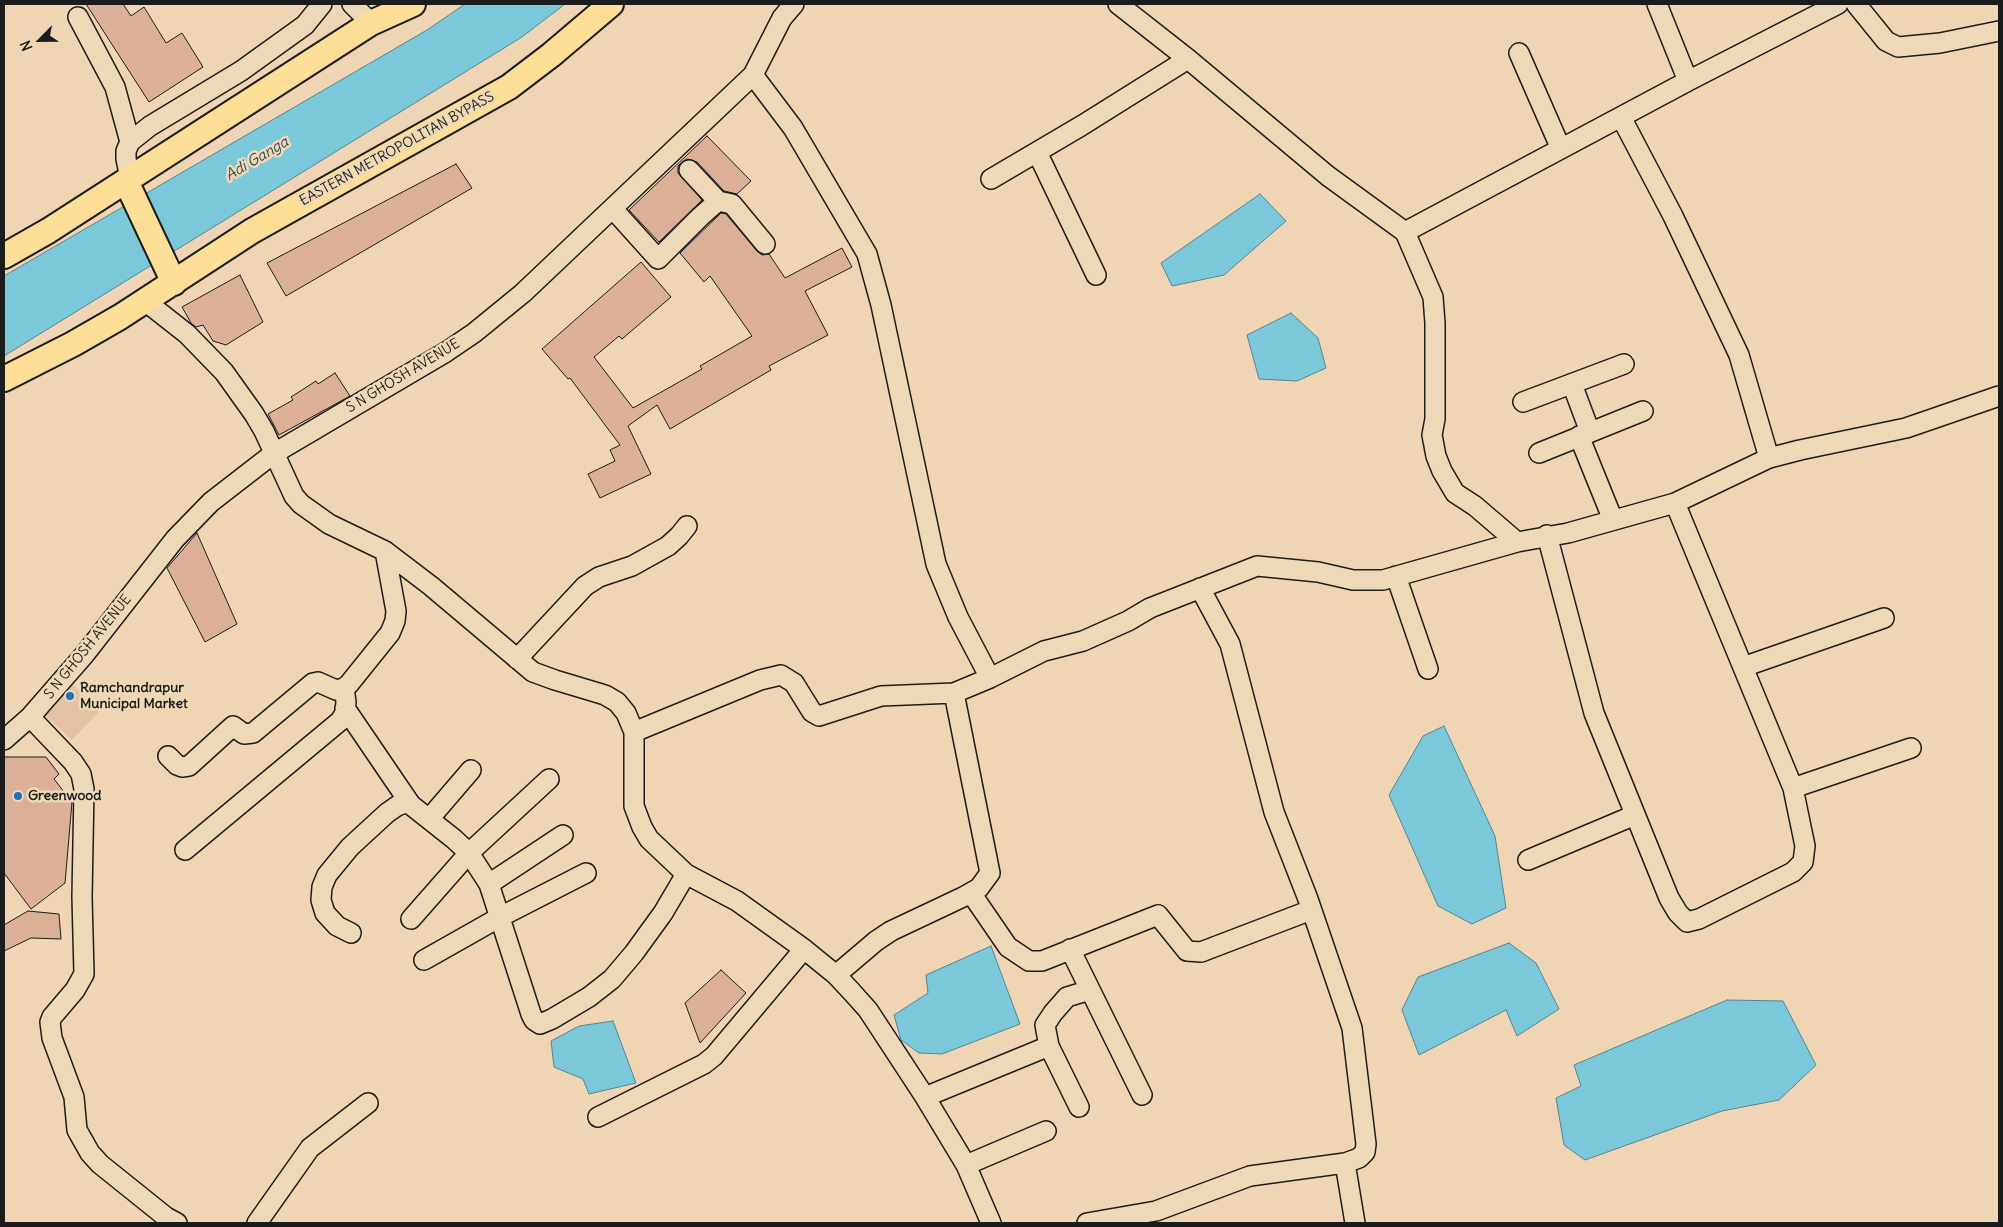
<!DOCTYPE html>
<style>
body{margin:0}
#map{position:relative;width:2003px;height:1227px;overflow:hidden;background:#f0d5b5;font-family:Delius,sans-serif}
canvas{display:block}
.frame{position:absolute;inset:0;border:5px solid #1c1c1c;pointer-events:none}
.north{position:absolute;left:15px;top:15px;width:50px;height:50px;-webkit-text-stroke:4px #edd9b7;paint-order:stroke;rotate:247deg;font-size:14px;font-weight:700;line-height:20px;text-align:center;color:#1c1c1c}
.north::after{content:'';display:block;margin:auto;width:18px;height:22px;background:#1c1c1c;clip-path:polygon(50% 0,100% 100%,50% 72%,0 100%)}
</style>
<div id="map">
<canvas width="2003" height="1227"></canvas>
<div class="frame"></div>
<div class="north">N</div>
</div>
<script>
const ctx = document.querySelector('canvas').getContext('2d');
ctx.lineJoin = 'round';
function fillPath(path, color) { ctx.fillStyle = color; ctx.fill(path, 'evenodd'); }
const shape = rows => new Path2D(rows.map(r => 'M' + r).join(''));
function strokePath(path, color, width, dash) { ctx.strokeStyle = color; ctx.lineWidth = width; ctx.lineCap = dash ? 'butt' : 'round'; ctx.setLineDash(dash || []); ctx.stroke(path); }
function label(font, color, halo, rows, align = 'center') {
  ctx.font = font + ' Delius,sans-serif'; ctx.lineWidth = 5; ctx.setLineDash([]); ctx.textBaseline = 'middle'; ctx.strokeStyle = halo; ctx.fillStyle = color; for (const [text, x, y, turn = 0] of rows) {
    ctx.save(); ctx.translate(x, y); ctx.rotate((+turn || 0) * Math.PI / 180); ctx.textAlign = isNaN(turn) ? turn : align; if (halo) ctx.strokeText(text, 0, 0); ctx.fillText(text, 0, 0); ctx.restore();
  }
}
fillPath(shape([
 [70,681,99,712,72,740,42,712]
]), '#e2c3a6');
const water = shape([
 [465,4,565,4,522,37,4,356,4,276,427,30,465,4],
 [1260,194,1286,221,1224,275,1172,286,1161,263,1260,194],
 [1291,313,1318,338,1326,368,1297,381,1259,379,1247,335,1291,313],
 [1444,726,1495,836,1506,908,1472,924,1438,906,1389,795,1423,736,1444,726],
 [1509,943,1536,963,1559,1009,1517,1036,1506,1010,1419,1055,1402,1010,1418,977,1509,943],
 [991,946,1020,1024,942,1054,919,1053,901,1040,894,1015,928,993,926,975,991,946],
 [1727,1000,1783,1001,1816,1065,1779,1100,1722,1111,1585,1160,1564,1145,1556,1098,1581,1086,1574,1065,1727,1000],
 [613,1021,636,1083,589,1094,583,1079,554,1067,551,1041,579,1026,613,1021]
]);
fillPath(water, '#7cc8db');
strokePath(water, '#56838f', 1);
const building = shape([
 [86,4,123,4,131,16,144,7,166,43,182,33,203,67,149,102,86,4],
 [707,136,751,181,737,194,724,191,697,162,687,159,682,162,678,166,678,173,702,200,659,242,629,210,707,136],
 [456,164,472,188,286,296,267,263,456,164],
 [721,213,726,214,757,251,762,255,769,254,785,278,842,248,852,267,805,291,828,335,769,366,771,370,670,429,657,405,628,426,651,474,600,498,588,474,615,461,610,450,620,445,570,378,568,379,542,349,641,262,671,297,622,339,619,336,594,357,633,408,702,369,700,366,752,336,710,276,704,282,680,253,721,213],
 [240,275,263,322,226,345,213,341,203,325,196,327,191,323,182,307,240,275],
 [335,373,350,396,279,435,268,414,293,400,291,397,316,381,318,384,335,373],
 [197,533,237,624,205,642,167,568,197,533],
 [4,757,46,757,59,774,54,779,72,802,65,883,31,909,4,873,4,757],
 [28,911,59,914,61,939,31,938,4,951,4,925,28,911],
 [721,970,746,993,700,1043,685,1003,721,970]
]);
fillPath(building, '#dcaf97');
strokePath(building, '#1c1c1c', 1);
const minor = shape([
 [352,4,371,23],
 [1118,4,1188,59,1328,176,1405,232,1688,81,1657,4],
 [1856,4,1886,41,1898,47,1940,43,1999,31],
 [78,17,115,87,130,142],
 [1519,53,1561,149],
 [753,75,793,128,867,254,881,305,936,564,958,617,990,678],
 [1688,81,1838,4],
 [1621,117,1673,216,1739,355,1769,458],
 [1037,152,1096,275],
 [689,170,718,201],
 [130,178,126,159,126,151,130,142,150,126,241,71,305,25,322,4],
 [991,179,1081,126,1188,59],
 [613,209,658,259,700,217,718,201,732,204,765,244],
 [145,301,187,334,224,372,254,414,264,431,294,496,301,504,329,524,385,551,431,586,533,672,555,680,605,695,617,702,626,713,634,732,634,806,642,827,649,839,686,874,737,901,804,949,836,975,851,991,868,1010,925,1097,966,1165,991,1223],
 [1572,384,1590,432],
 [1523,402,1624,364],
 [1579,436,1613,520],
 [1539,453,1643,411],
 [1547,535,1594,713,1669,898,1678,913,1687,922,1699,919,1793,872,1803,862,1805,846,1793,788,1675,503],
 [1517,542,1568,533,1675,503,1769,458,1800,450,1906,428,1999,396],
 [1396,576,1428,669],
 [517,659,585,586,599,577,632,566,668,546,679,536,687,526],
 [1743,667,1884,618],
 [954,693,990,678,1044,651,1083,641,1128,621,1150,608,1257,566,1318,572,1353,580,1383,580,1517,542,1475,506,1455,493,1442,471,1436,456,1432,435,1435,419,1435,323,1433,297,1405,232],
 [345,708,411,805],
 [30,717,73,762,81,774,84,789,82,897,84,974,75,990,52,1017,50,1022,52,1038,74,1097,77,1130,90,1153,100,1164,166,1217,177,1223],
 [634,732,760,680,781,675,794,683,812,712,819,716,881,696,954,693,990,873,979,888,963,897,891,931,876,941,836,975],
 [4,740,30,717,85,654,175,539,211,502,273,454,446,352,474,333,523,293,753,75,782,18,794,4],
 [168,756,177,765,182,767,189,766,233,726,244,734,253,733,313,683,318,682,336,690,344,688,349,684,390,633,395,621,396,611,385,551],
 [1793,788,1911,748],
 [429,819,471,770],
 [185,850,340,721,345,713,346,702,344,688],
 [1528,860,1635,815],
 [489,884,563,835],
 [971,893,1008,947,1029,961,1042,961,1158,915,1187,951,1201,952,1311,910],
 [411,919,469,853,549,779],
 [351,933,337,926,325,913,321,900,322,887,327,875,350,847,387,813,397,806,405,803,411,805,454,839,469,853,489,884,531,1014,534,1020,540,1024,552,1019,589,997,612,979,634,953,663,913,686,874],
 [1070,949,1142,1095],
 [424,960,500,917,586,873],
 [1049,1046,1079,1107],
 [925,1097,1049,1046,1045,1025,1053,1013,1067,997,1090,990],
 [598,1117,704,1064,714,1056,804,949],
 [1345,1163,1355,1223],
 [966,1165,1046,1131],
 [257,1223,310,1148,368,1103],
 [1087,1223,1156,1211,1250,1176,1345,1163,1359,1158,1365,1152,1366,1144,1352,1028,1308,899,1274,812,1230,644,1200,588]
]);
const major = shape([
 [126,181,174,283],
 [4,256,48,231,371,23,413,4],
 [4,379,73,344,120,317,252,231,509,87,551,55,611,4]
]);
strokePath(minor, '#1c1c1c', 22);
strokePath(major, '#1c1c1c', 28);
strokePath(minor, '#edd9b7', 19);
strokePath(major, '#fdde96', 24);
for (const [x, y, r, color] of [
 [70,696,5,"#1f6fb2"],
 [18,796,5,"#1f6fb2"]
]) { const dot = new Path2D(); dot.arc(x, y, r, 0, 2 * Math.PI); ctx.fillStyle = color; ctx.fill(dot); strokePath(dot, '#edd9b7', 2); }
label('14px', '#1c1c1c', '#edd9b7', [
 ["EASTERN METROPOLITAN BYPASS",397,149,-29],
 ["S N GHOSH AVENUE",403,376,-31],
 ["S N GHOSH AVENUE",88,647,-51]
]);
label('bold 14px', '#1c1c1c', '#edd9b7', [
 ["Ramchandrapur",80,688],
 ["Municipal Market",80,704],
 ["Greenwood",28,796]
], 'left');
label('italic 15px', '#34474c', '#edd9b7', [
 ["Adi Ganga",257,159,-31]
]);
</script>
